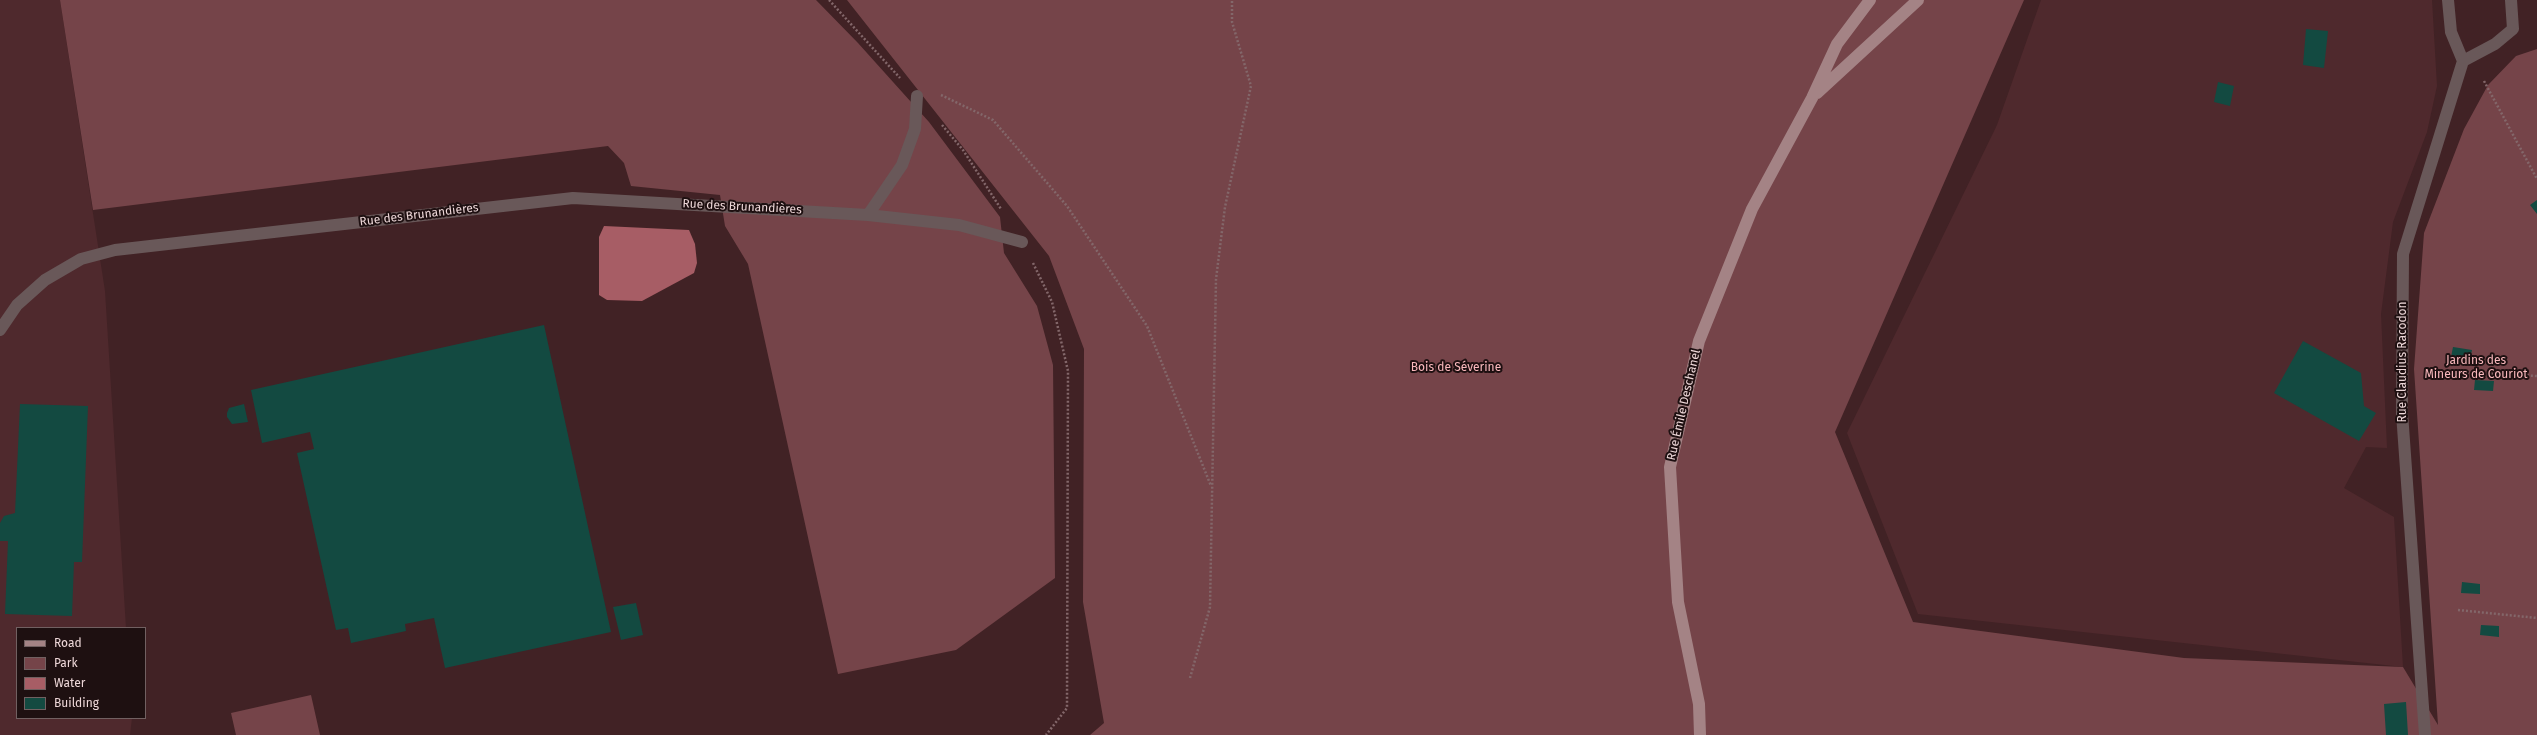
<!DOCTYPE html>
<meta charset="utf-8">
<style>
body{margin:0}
#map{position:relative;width:2537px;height:735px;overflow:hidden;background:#412225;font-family:"Fira Sans",sans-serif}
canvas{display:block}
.legend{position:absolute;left:16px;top:627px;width:130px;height:92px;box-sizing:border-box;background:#1e1011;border:1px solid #716061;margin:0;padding:5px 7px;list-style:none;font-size:12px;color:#eed8d9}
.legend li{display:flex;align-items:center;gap:8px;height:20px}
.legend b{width:20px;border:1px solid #716061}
</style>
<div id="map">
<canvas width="2537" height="735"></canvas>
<ul class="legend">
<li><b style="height:5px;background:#a48385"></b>Road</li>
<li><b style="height:11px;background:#754449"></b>Park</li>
<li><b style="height:11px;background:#a75d65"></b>Water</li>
<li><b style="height:11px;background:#134a41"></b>Building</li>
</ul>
</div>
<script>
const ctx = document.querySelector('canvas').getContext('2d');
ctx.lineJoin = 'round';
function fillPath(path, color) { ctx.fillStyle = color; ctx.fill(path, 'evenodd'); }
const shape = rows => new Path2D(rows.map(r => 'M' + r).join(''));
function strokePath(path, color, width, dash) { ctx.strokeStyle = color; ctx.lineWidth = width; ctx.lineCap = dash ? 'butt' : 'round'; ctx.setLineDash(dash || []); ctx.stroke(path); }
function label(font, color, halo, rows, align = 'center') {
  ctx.font = font + ' "Fira Sans",sans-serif'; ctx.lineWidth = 4; ctx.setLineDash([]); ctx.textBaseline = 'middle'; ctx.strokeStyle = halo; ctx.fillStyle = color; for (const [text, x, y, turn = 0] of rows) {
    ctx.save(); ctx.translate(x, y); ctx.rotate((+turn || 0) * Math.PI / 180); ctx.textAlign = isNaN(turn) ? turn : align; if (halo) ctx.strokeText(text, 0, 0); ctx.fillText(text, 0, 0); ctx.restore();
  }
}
fillPath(shape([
 [0,0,60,0,105,291,126,628,17,628,17,718,132,718,130,735,0,735],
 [2041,0,2432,0,2437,86,2427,132,2393,222,2381,314,2387,448,2366,447,2344,488,2394,517,2403,667,1918,614,1847,433,1997,125]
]), '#4f292d');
fillPath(shape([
 [60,0,816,0,858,43,929,122,1000,217,1004,253,1037,306,1053,365,1055,578,956,650,838,674,748,264,725,226,720,195,631,186,624,163,608,146,93,210],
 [847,0,2024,0,1835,432,1913,622,2184,658,2403,667,2438,725,2414,369,2424,233,2464,129,2488,85,2516,56,2537,49,2537,735,1090,735,1104,723,1083,602,1084,349,1049,256],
 [311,695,320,735,236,735,231,713]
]), '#754449');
fillPath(shape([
 [604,226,689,230,695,244,697,263,694,273,642,301,607,300,599,295,599,237]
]), '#a75d65');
fillPath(shape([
 [2306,29,2328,31,2324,68,2303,65],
 [2218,82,2234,86,2230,106,2214,102],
 [2537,200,2537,214,2530,205],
 [544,325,611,632,445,668,434,618,405,624,406,631,351,643,348,628,336,630,297,453,314,449,310,432,262,443,251,390],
 [2303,341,2361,373,2364,406,2376,413,2359,441,2274,393],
 [2453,347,2472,350,2470,360,2451,357],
 [2475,380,2494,381,2493,391,2474,390],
 [20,404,88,406,82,562,74,562,72,616,5,614,8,541,0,541,0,523,4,516,15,513],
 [244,404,248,422,232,424,227,417,227,413,229,408],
 [2462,582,2480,584,2480,594,2461,593],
 [636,603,643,635,621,640,613,607],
 [2481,625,2499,626,2499,637,2480,635],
 [2406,702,2408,735,2386,735,2384,704]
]), '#134a41');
strokePath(shape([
 [829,0,900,78],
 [2484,81,2537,179],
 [941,95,993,120,1067,206,1147,326,1211,486],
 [942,125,963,150,1001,209],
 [1033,263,1052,302,1068,371,1067,708,1046,735],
 [2447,371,2537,376],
 [2458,610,2537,618],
 [1190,678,1210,607,1216,279,1225,207,1251,86,1232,22,1232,0]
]), '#83676a', 2.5, [2, 2]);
strokePath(shape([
 [2463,61,2495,44,2513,29,2511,0],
 [868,215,902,165,915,129,917,96],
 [0,330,17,305,45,280,81,259,115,250,573,198,868,215,959,225,1022,242],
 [2425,735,2402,413,2403,254,2463,61,2451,32,2448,0]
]), '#695859', 12);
strokePath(shape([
 [1817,93,1918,0],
 [1700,735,1699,704,1678,602,1670,467,1699,341,1752,209,1812,98,1837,44,1870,0]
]), '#a48385', 12);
label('12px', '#eed8d9', '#1e1011', [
 ["Rue des Brunandières",742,207,3],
 ["Rue des Brunandières",419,215,-7],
 ["Rue Claudius Racodon",2403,362,-90],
 ["Rue Émile Deschanel",1684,405,-77]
]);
label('12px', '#fab9bd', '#1e1011', [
 ["Jardins des",2476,361],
 ["Mineurs de Couriot",2476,375],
 ["Bois de Séverine",1456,368]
]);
</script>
